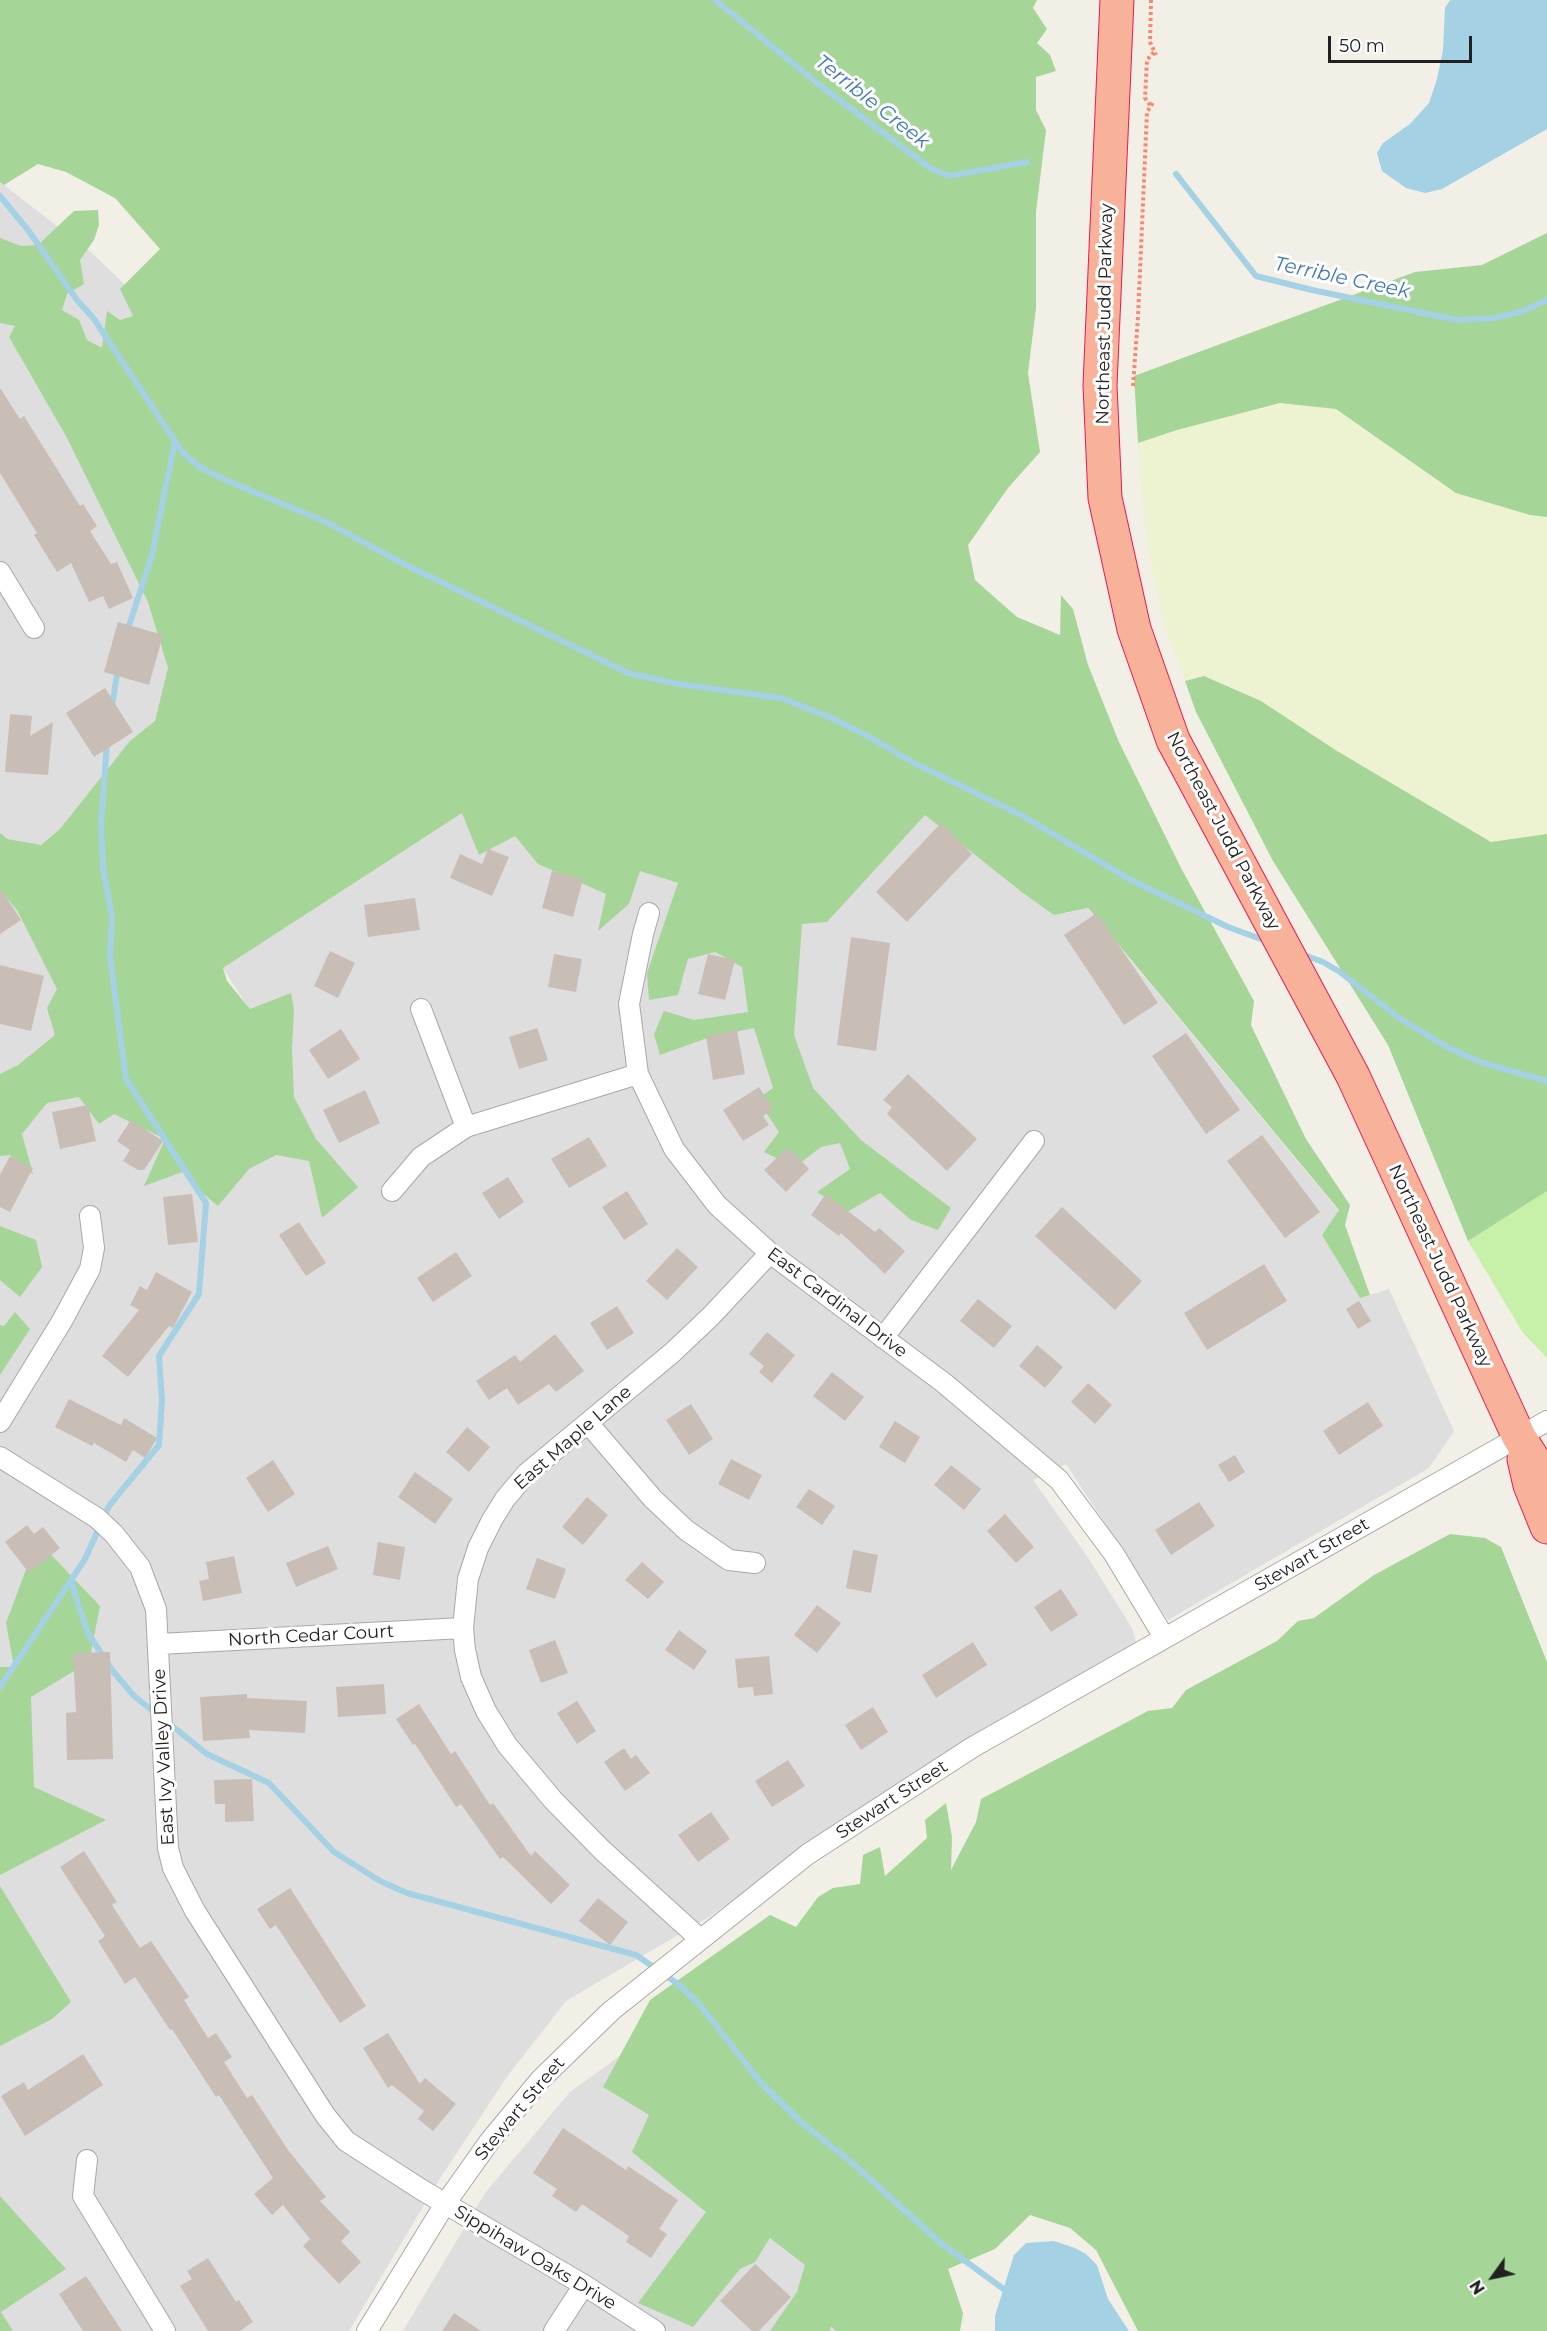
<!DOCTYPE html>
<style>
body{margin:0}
#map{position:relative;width:1547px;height:2331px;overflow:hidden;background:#f2efe7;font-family:Montserrat,sans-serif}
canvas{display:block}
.north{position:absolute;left:1463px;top:2247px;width:60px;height:60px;-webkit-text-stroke:4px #fff;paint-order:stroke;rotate:237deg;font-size:16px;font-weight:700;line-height:24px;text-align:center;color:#212121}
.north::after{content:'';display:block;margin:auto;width:21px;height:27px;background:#212121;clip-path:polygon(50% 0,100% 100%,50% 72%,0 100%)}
.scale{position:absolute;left:1328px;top:36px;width:144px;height:27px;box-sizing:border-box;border:3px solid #212121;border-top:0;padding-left:8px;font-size:18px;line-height:21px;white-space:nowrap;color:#212121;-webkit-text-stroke:4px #fff;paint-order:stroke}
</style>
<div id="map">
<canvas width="1547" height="2331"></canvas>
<div class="north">N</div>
<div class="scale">50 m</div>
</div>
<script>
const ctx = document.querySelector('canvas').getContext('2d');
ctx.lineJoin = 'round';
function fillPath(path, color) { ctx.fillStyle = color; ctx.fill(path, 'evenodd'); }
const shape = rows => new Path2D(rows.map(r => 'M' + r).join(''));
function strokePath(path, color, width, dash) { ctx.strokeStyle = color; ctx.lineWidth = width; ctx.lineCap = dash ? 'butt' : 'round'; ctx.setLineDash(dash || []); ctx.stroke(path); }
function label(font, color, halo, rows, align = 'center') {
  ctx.font = font + ' Montserrat,sans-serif'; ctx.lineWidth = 6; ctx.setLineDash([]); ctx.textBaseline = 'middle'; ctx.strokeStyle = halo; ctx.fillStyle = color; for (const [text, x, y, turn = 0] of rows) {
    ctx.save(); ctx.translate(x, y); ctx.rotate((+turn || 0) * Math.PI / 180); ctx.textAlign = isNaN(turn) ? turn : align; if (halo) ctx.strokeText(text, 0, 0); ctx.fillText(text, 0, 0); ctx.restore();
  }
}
fillPath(shape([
 [0,182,92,253,172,330,178,997,253,1015,223,968,462,812,802,924,935,790,1067,913,1087,908,1339,1211,1322,1235,1360,1298,1389,1289,1454,1431,1429,1468,1168,1620,1066,1464,1033,1480,1087,1556,1132,1628,1136,1642,1027,1705,858,1810,712,1915,566,2001,506,2078,439,2180,349,2331,13,2331,0,2311],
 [620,2056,934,2331,403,2331,485,2193,570,2092]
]), '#dfdede');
fillPath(shape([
 [1280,403,1336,409,1456,493,1530,515,1547,517,1547,834,1491,842,1337,751,1261,701,1205,676,1185,681,1162,617,1146,535,1138,443,1177,430]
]), '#edf2d1');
fillPath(shape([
 [1547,1191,1547,1358,1523,1333,1468,1241]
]), '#c7f0a9');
fillPath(shape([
 [0,0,1037,0,1033,8,1047,29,1037,43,1050,55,1056,71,1036,77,1036,110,1046,130,1036,212,1036,308,1028,373,1040,452,1008,488,968,545,975,580,1017,617,1060,635,1061,595,1073,609,1088,665,1119,742,1181,868,1254,1001,1251,1025,1306,1139,1350,1205,1345,1225,1370,1295,1360,1298,1322,1235,1339,1210,1088,908,1054,915,1023,893,925,815,827,922,802,924,794,1035,813,1088,861,1140,951,1208,938,1230,911,1220,880,1193,847,1212,817,1192,850,1169,840,1143,821,1147,799,1164,782,1161,764,1152,779,1132,757,1099,773,1088,754,1028,710,1037,660,1055,654,1034,664,1011,694,1020,748,1012,742,967,715,952,688,959,678,995,649,1000,647,973,678,883,640,871,629,904,598,931,606,894,538,864,515,836,479,855,462,813,223,968,227,981,250,1009,291,993,294,1010,292,1049,294,1097,316,1139,358,1187,322,1218,309,1161,276,1155,249,1169,218,1206,199,1190,188,1170,144,1186,165,1139,114,1114,99,1124,79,1097,47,1103,22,1134,33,1174,10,1155,0,1156,0,1074,18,1065,55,1035,47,1008,57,989,17,910,0,890,0,833,7,839,41,845,60,829,130,741,155,721,168,668,148,602,66,436,9,337,15,326,0,323,0,238,21,246,38,245,74,211,98,210,99,225,94,240,80,260,84,284,67,294,62,310,79,320,87,340,102,348,107,311,120,320,133,316,120,289,160,249,115,198,66,172,38,164,4,185,0,182],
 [1547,233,1547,517,1530,515,1456,493,1336,409,1280,403,1177,430,1138,443,1134,376,1415,272,1482,265],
 [1204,676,1261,701,1337,751,1491,842,1547,834,1547,1191,1468,1241,1388,1045,1273,861,1196,712,1185,681],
 [0,1226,36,1240,42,1267,20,1297,0,1280],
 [15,1312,30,1329,0,1375,0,1325,4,1326],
 [1450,1534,1485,1538,1501,1547,1547,1662,1547,2331,1138,2331,1096,2250,1070,2228,1030,2215,995,2249,948,2269,963,2313,960,2331,836,2331,831,2326,830,2331,770,2331,797,2292,805,2265,770,2238,755,2262,740,2269,693,2327,638,2303,706,2212,632,2152,649,2115,603,2087,650,2000,770,1915,796,1927,818,1897,833,1888,860,1884,863,1855,880,1847,885,1876,927,1838,925,1820,946,1803,952,1837,951,1870,976,1822,981,1799,1148,1711,1172,1708,1186,1690,1277,1641,1298,1621,1314,1618,1374,1575],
 [37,1540,100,1606,89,1662,31,1697,34,1787,106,1820,0,1875,0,1667,14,1667,6,1623],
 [0,1886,71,2002,52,2019,0,2046],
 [0,2196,66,2269,1,2312,13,2331,0,2331]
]), '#a6d598');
fillPath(shape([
 [1450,0,1547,0,1547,129,1442,189,1425,193,1406,188,1382,171,1377,153,1383,143,1410,124,1429,103,1437,79,1443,50,1445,8],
 [1054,2241,1075,2248,1086,2254,1097,2265,1108,2299,1129,2331,995,2331,995,2316,1014,2255,1026,2243]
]), '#a4d1e4');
strokePath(shape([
 [715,0,822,87,930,168,949,176,1027,162],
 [1176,174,1256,276,1312,290,1457,320,1495,318,1523,311,1547,300],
 [0,196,28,230,77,300,94,319,183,453,200,467,223,479,326,522,404,564,628,673,678,684,781,698,829,717,866,735,914,763,1021,815,1131,880,1228,927,1269,942],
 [127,632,152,555,175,441],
 [112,706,118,668],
 [1301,954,1323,962,1340,972,1399,1018,1447,1047,1480,1062,1547,1081],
 [72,1578,75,1595,88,1633,112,1670,134,1696,158,1715],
 [0,1687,85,1559,109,1506,159,1445,162,1401,159,1356,199,1294,206,1203,126,1079,110,956,112,917,103,868,101,826,107,742],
 [166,1721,207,1754,269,1783,334,1852,380,1881,407,1893,636,1955,678,1984,700,2005,761,2083,802,2123,850,2161,942,2244,1009,2293]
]), '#a4d1e4', 6);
fillPath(shape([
 [0,388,20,419,24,416,80,506,83,504,97,526,90,531,111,564,117,562,133,598,109,609,103,596,89,602,71,563,57,572,34,535,37,533,0,473],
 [118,622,163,635,149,685,104,672],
 [105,688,133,732,94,757,66,713],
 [10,714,32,716,30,736,53,722,48,775,5,772],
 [941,823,972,854,907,922,876,892],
 [488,849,509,857,492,896,450,878,460,854,482,864],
 [552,871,583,879,573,917,542,908],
 [0,888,21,920,0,934],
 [415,898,420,930,368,937,364,905],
 [1097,913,1158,1003,1124,1025,1064,935],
 [851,937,890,943,876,1051,837,1045],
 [330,951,355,963,338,998,314,986],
 [554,954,582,959,576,992,548,987],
 [708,954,735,960,725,1000,698,994],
 [0,965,44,976,31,1031,0,1024],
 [537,1028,548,1060,519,1069,509,1037],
 [341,1029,360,1059,328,1079,309,1050],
 [737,1030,745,1074,713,1080,706,1036],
 [1186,1033,1240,1110,1206,1134,1152,1056],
 [908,1074,977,1139,947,1171,887,1114,892,1107,883,1100],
 [759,1087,773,1109,763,1116,769,1125,743,1141,723,1110],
 [365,1090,380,1123,339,1143,323,1110],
 [88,1105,96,1141,60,1149,52,1112],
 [131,1120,163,1141,144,1170,138,1170,123,1161,130,1150,117,1141],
 [1262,1135,1320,1212,1285,1238,1227,1161],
 [589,1137,607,1166,569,1188,551,1159],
 [785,1150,791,1150,809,1169,786,1192,764,1170],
 [10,1156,33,1168,10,1212,0,1207,0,1175],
 [508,1177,524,1202,499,1219,482,1193],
 [627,1191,648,1224,624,1240,602,1207],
 [192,1194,198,1242,168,1245,163,1197],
 [826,1194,875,1232,879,1228,905,1251,885,1274,841,1233,839,1236,811,1215],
 [1062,1207,1142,1281,1115,1310,1035,1236],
 [299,1222,326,1263,306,1276,279,1235],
 [677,1248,698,1267,667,1300,646,1281],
 [456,1252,472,1276,433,1302,417,1278],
 [1264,1264,1287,1301,1207,1350,1184,1313],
 [156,1272,192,1292,173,1328,169,1326,128,1377,102,1356,139,1310,130,1305,140,1286,147,1290],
 [978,1299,1012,1326,994,1348,960,1321],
 [1359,1301,1371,1321,1358,1329,1346,1309],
 [617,1306,634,1333,607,1350,590,1323],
 [767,1332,795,1355,772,1383,759,1372,764,1366,749,1354],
 [555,1334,584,1371,556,1392,549,1384,518,1405,507,1388,489,1400,476,1381,515,1355,520,1362],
 [1037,1345,1063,1367,1045,1388,1019,1366],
 [832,1372,864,1397,845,1421,813,1396],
 [1088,1383,1112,1405,1095,1424,1071,1402],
 [69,1399,121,1425,124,1418,157,1438,145,1458,133,1450,126,1462,94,1443,92,1446,55,1427],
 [1368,1402,1383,1426,1339,1455,1323,1431],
 [691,1404,713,1439,689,1455,666,1420],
 [895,1421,920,1437,905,1463,879,1447],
 [467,1427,490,1447,469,1472,446,1452],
 [1235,1455,1245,1472,1229,1482,1218,1465],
 [731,1459,762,1475,749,1500,718,1484],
 [273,1460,295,1494,268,1512,246,1478],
 [951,1465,981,1489,964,1510,934,1485],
 [415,1472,453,1499,435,1524,398,1497],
 [809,1489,835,1506,822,1525,796,1507],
 [587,1497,608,1515,583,1545,562,1527],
 [1199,1502,1215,1526,1171,1555,1155,1530],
 [1005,1514,1034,1547,1016,1563,987,1531],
 [27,1525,34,1534,43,1527,60,1548,29,1573,5,1542],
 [378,1542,405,1547,400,1580,373,1575],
 [328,1546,338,1569,296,1587,286,1563],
 [853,1550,878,1555,871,1593,846,1588],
 [234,1556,242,1593,203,1601,199,1581,209,1579,206,1562],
 [537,1558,566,1569,555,1599,526,1589],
 [642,1562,664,1582,648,1599,625,1580],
 [1061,1589,1078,1615,1051,1632,1034,1607],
 [817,1605,841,1623,817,1653,794,1635],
 [679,1630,707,1651,694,1670,665,1650],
 [555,1640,568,1673,541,1683,529,1650],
 [973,1642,987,1665,936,1698,922,1675],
 [110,1652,113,1759,67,1760,66,1713,76,1712,73,1653],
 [769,1656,773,1694,754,1696,753,1687,738,1688,735,1659],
 [384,1684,386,1714,338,1717,336,1687],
 [247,1694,247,1698,307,1701,305,1733,249,1730,250,1738,203,1741,200,1697],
 [577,1701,596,1731,577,1744,557,1713],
 [419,1704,451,1754,455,1751,490,1805,493,1803,531,1856,535,1851,570,1885,551,1904,503,1857,500,1859,461,1804,456,1807,415,1744,413,1745,396,1719],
 [873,1707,888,1732,861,1750,845,1725],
 [624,1748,631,1759,636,1755,650,1773,625,1791,604,1762],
 [788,1760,805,1786,772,1807,755,1781],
 [252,1779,254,1821,225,1822,225,1804,215,1804,214,1780],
 [711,1812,730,1839,698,1862,678,1835],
 [84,1851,117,1902,112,1905,140,1948,151,1941,189,1997,184,2000,208,2038,216,2033,232,2057,224,2062,247,2098,252,2095,288,2150,326,2197,320,2201,350,2232,341,2241,361,2262,339,2284,303,2246,310,2239,283,2205,272,2215,254,2194,273,2178,219,2095,216,2097,172,2029,170,2030,135,1977,125,1984,98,1941,105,1936,60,1867],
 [290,1888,366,2006,340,2023,276,1925,270,1929,257,1909],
 [598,1898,628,1922,610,1945,579,1921],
 [388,2033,420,2084,425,2078,456,2104,433,2131,418,2119,424,2111,392,2085,388,2088,363,2048],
 [83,2054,103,2085,25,2136,1,2096,24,2082,28,2090],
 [563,2128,626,2170,628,2166,678,2200,659,2229,667,2234,651,2258,626,2242,629,2236,582,2204,576,2212,552,2196,557,2189,533,2173],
 [208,2258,236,2302,239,2300,253,2322,240,2331,208,2331,180,2286,192,2279,187,2271],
 [755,2264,791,2297,759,2331,752,2331,720,2301],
 [86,2276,122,2331,83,2331,59,2294],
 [454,2313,481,2331,442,2331]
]), '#c8beb6');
const minor = shape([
 [0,572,34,628],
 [649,913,643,934,629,1004,638,1074,674,1149,717,1205,770,1253,944,1383,1059,1480,1114,1554,1164,1637],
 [421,1009,466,1127],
 [392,1191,421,1157,466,1127,638,1074],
 [883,1338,1034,1141],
 [0,1422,62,1321,90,1269,94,1248,90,1216],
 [588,1423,653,1499,686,1530,729,1560,755,1563],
 [0,1457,97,1518,114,1534,140,1567,156,1609,168,1848,173,1868,195,1911,325,2115,346,2141,422,2190,584,2285,655,2331],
 [159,1644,463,1628],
 [700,1939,602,1850,553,1800,507,1745,486,1711,471,1677,465,1650,463,1628,468,1579,478,1548,492,1520,505,1499,526,1474,672,1353,711,1316,770,1253],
 [87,2160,83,2196,165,2331],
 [367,2331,445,2204,489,2142,540,2080,611,2011,808,1854,973,1747,1547,1421],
 [554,2331,584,2285]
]);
const trunk = shape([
 [1117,0,1100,385,1105,498,1134,629,1173,740,1353,1076,1519,1437,1547,1481],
 [1524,1459,1530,1485,1547,1527]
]);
strokePath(minor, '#a8a8a8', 22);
strokePath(trunk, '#ed1751', 35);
strokePath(shape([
 [1151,0,1150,42,1156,55],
 [1150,105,1145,98,1147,60,1154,52],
 [1133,386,1138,317,1147,112,1154,101]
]), '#ff856b', 4, [3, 3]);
strokePath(minor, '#fff', 20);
strokePath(trunk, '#f8b29a', 33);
label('18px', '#212121', '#fff', [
 ["Northeast Judd Parkway",1105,314,-89],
 ["Northeast Judd Parkway",1223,831,62],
 ["Northeast Judd Parkway",1440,1266,65],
 ["East Cardinal Drive",837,1303,37],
 ["East Maple Lane",573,1438,-41],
 ["Stewart Street",1312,1555,-30],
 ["North Cedar Court",311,1636,-3],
 ["East Ivy Valley Drive",164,1757,-93],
 ["Stewart Street",892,1800,-33],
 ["Stewart Street",520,2109,-50],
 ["Sippihaw Oaks Drive",535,2258,31]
]);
label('italic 20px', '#4277bc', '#fff', [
 ["Terrible Creek",872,102,38],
 ["Terrible Creek",1342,278,12]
]);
</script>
